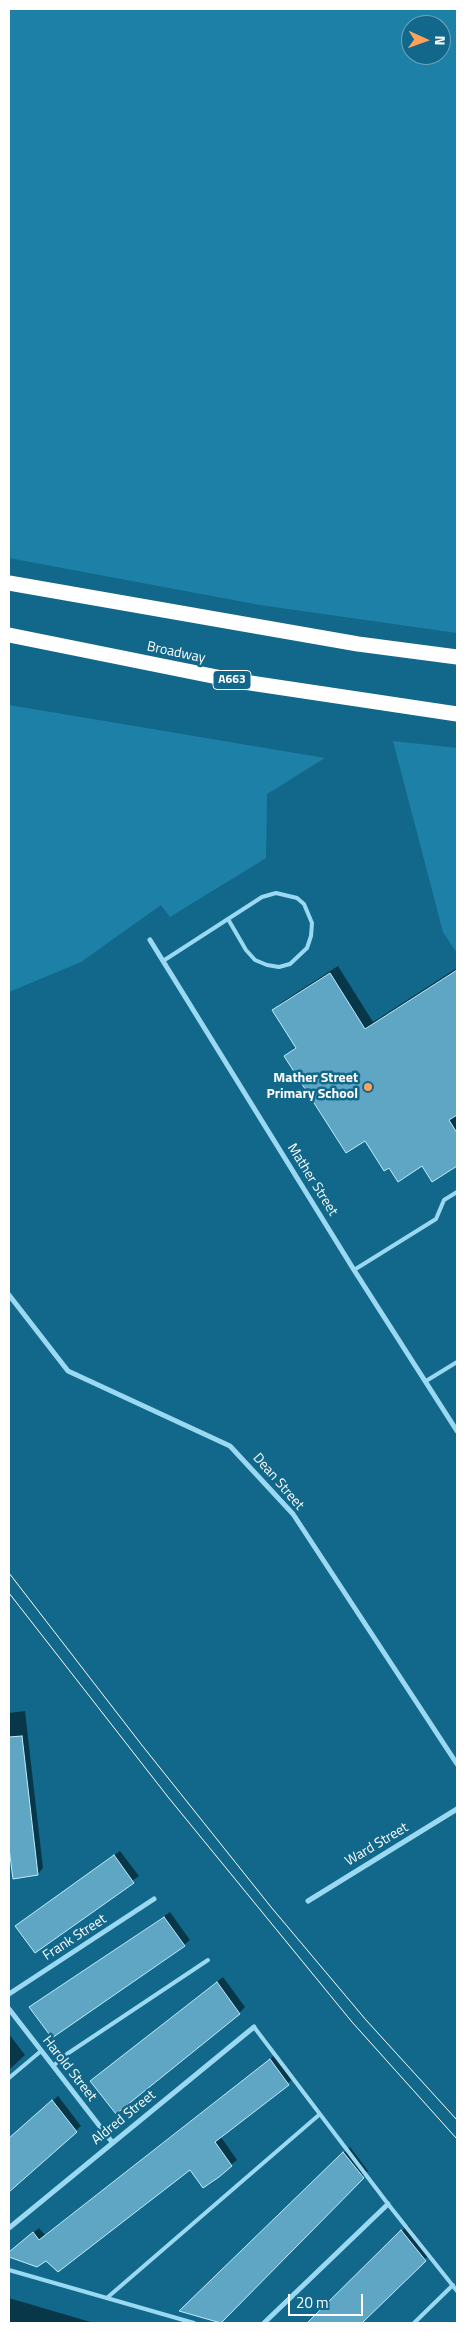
<!DOCTYPE html>
<style>
body{margin:0}
#map{position:relative;width:466px;height:2332px;overflow:hidden;background:#12688b;font-family:"Titillium Web",sans-serif}
canvas{display:block}
.frame{position:absolute;inset:0;border:10px solid #fff;pointer-events:none}
.north{position:absolute;left:401px;top:15px;width:50px;height:50px;box-sizing:border-box;background:#12688b;border:1px solid #71a4b9;border-radius:50%;rotate:92deg;font-size:14px;font-weight:700;line-height:20px;text-align:center;color:#fff}
.north::after{content:'';display:block;margin:auto;width:18px;height:22px;background:#ffa259;clip-path:polygon(50% 0,100% 100%,50% 72%,0 100%)}
.scale{position:absolute;left:288px;top:2294px;width:75px;height:22px;box-sizing:border-box;border:2px solid #fff;border-top:0;padding-left:6px;font-size:15px;line-height:18px;white-space:nowrap;color:#fff;-webkit-text-stroke:4px #12688b;paint-order:stroke}
</style>
<div id="map">
<canvas width="466" height="2332"></canvas>
<div class="frame"></div>
<div class="north">N</div>
<div class="scale">20 m</div>
</div>
<script>
const ctx = document.querySelector('canvas').getContext('2d');
ctx.lineJoin = 'round';
function fillPath(path, color) { ctx.fillStyle = color; ctx.fill(path, 'evenodd'); }
const shape = rows => new Path2D(rows.map(r => 'M' + r).join(''));
function strokePath(path, color, width, dash) { ctx.strokeStyle = color; ctx.lineWidth = width; ctx.lineCap = dash ? 'butt' : 'round'; ctx.setLineDash(dash || []); ctx.stroke(path); }
function label(font, color, halo, rows, align = 'center') {
  ctx.font = font + ' "Titillium Web",sans-serif'; ctx.lineWidth = 5; ctx.setLineDash([]); ctx.textBaseline = 'middle'; ctx.strokeStyle = halo; ctx.fillStyle = color; for (const [text, x, y, turn = 0] of rows) {
    ctx.save(); ctx.translate(x, y); ctx.rotate((+turn || 0) * Math.PI / 180); ctx.textAlign = isNaN(turn) ? turn : align; if (halo) ctx.strokeText(text, 0, 0); ctx.fillText(text, 0, 0); ctx.restore();
  }
}
fillPath(shape([
 [9,9,457,9,457,633,260,605,9,558],
 [411,25,441,25,441,55,411,55],
 [9,705,325,758,267,794,266,858,170,917,161,905,81,962,9,992],
 [393,741,457,748,457,953,443,932]
]), '#1d81a7');
fillPath(shape([
 [338,966,373,1022,457,968,457,1164,432,1180,422,1165,389,1166,286,1056,296,1046,274,1010,282,1002],
 [25,1711,43,1868,38,1874,14,1878,9,1837,9,1713],
 [120,1851,139,1876,35,1951,16,1926],
 [170,1912,190,1940,184,1945,31,2007],
 [223,1977,245,2007,239,2013,97,2076],
 [9,2034,25,2055,9,2070],
 [276,2054,294,2078,221,2137,237,2160,204,2186,190,2168,36,2266,9,2256,12,2250,39,2228,45,2235],
 [58,2096,81,2126,9,2190,9,2139],
 [350,2147,368,2171,220,2323,181,2310],
 [408,2225,430,2254,360,2323,309,2323],
 [9,2298,94,2323,9,2323]
]), '#0007');
const building = shape([
 [457,970,457,1115,449,1120,457,1133,457,1166,432,1182,422,1166,398,1182,389,1168,384,1171,365,1141,346,1153,284,1056,296,1048,272,1010,330,973,365,1029,457,970],
 [22,1736,38,1875,13,1879,9,1848,9,1737,22,1736],
 [114,1855,134,1883,35,1953,15,1926,114,1855],
 [164,1917,185,1946,52,2038,29,2007,164,1917],
 [217,1982,240,2014,116,2114,90,2081,217,1982],
 [270,2059,289,2085,215,2142,232,2166,219,2177,203,2188,190,2170,58,2272,46,2261,37,2267,9,2257,9,2252,33,2232,39,2240,270,2059],
 [52,2100,77,2132,9,2192,9,2138,52,2100],
 [343,2152,364,2178,221,2323,179,2311,343,2152],
 [401,2230,426,2261,362,2323,307,2323,401,2230]
]);
fillPath(building, '#5ea6c3');
strokePath(building, '#c0ecfc', 1);
strokePath(shape([
 [163,961,262,897,276,893,297,898,304,904,312,923,311,936,307,948,290,964,279,967,267,965,255,960,246,950,228,919],
 [354,1270,436,1219,444,1200,457,1192],
 [426,1381,457,1362],
 [254,2027,388,2204,457,2291],
 [53,2066,67,2054,208,1960],
 [9,2078,41,2051],
 [9,2270,194,2323],
 [108,2297,320,2114],
 [414,2323,453,2285]
]), '#9ad9f1', 4);
strokePath(shape([
 [150,940,354,1270,457,1431],
 [9,1295,68,1371,230,1446,293,1514,457,1764],
 [308,1901,457,1809],
 [9,1994,154,1899],
 [9,2009,112,2142],
 [9,2228,254,2027],
 [264,2323,388,2204]
]), '#9ad9f1', 5);
strokePath(shape([
 [9,583,358,644,457,657],
 [9,635,237,681,457,714]
]), '#fff', 15);
strokePath(shape([
 [9,1573,141,1744,271,1907,366,2020,457,2120],
 [9,1593,168,1797,352,2022,457,2139]
]), '#fff', 1);
for (const [x, y, r, color] of [
 [368,1087,5,"#ffa259"]
]) { const dot = new Path2D(); dot.arc(x, y, r, 0, 2 * Math.PI); ctx.fillStyle = color; ctx.fill(dot); strokePath(dot, '#12688b', 2); }
for (const [x, y, w] of [
 [232,680,38]
]) { const box = new Path2D(); box.roundRect(x - w / 2, y - 9.5, w, 19, 4); ctx.fillStyle = '#12688b'; ctx.fill(box); strokePath(box, '#fff', 1); }
label('bold 12px', '#fff', null, [
 ["A663",232,680]
]);
label('14px', '#fff', '#12688b', [
 ["Broadway",176,653,12],
 ["Mather Street",312,1180,58],
 ["Dean Street",278,1482,49],
 ["Ward Street",377,1845,-31],
 ["Frank Street",75,1938,-33],
 ["Harold Street",69,2069,52],
 ["Aldred Street",124,2118,-39]
]);
label('bold 14px', '#fff', '#12688b', [
 ["Mather Street",358,1079],
 ["Primary School",358,1095]
], 'right');
</script>
